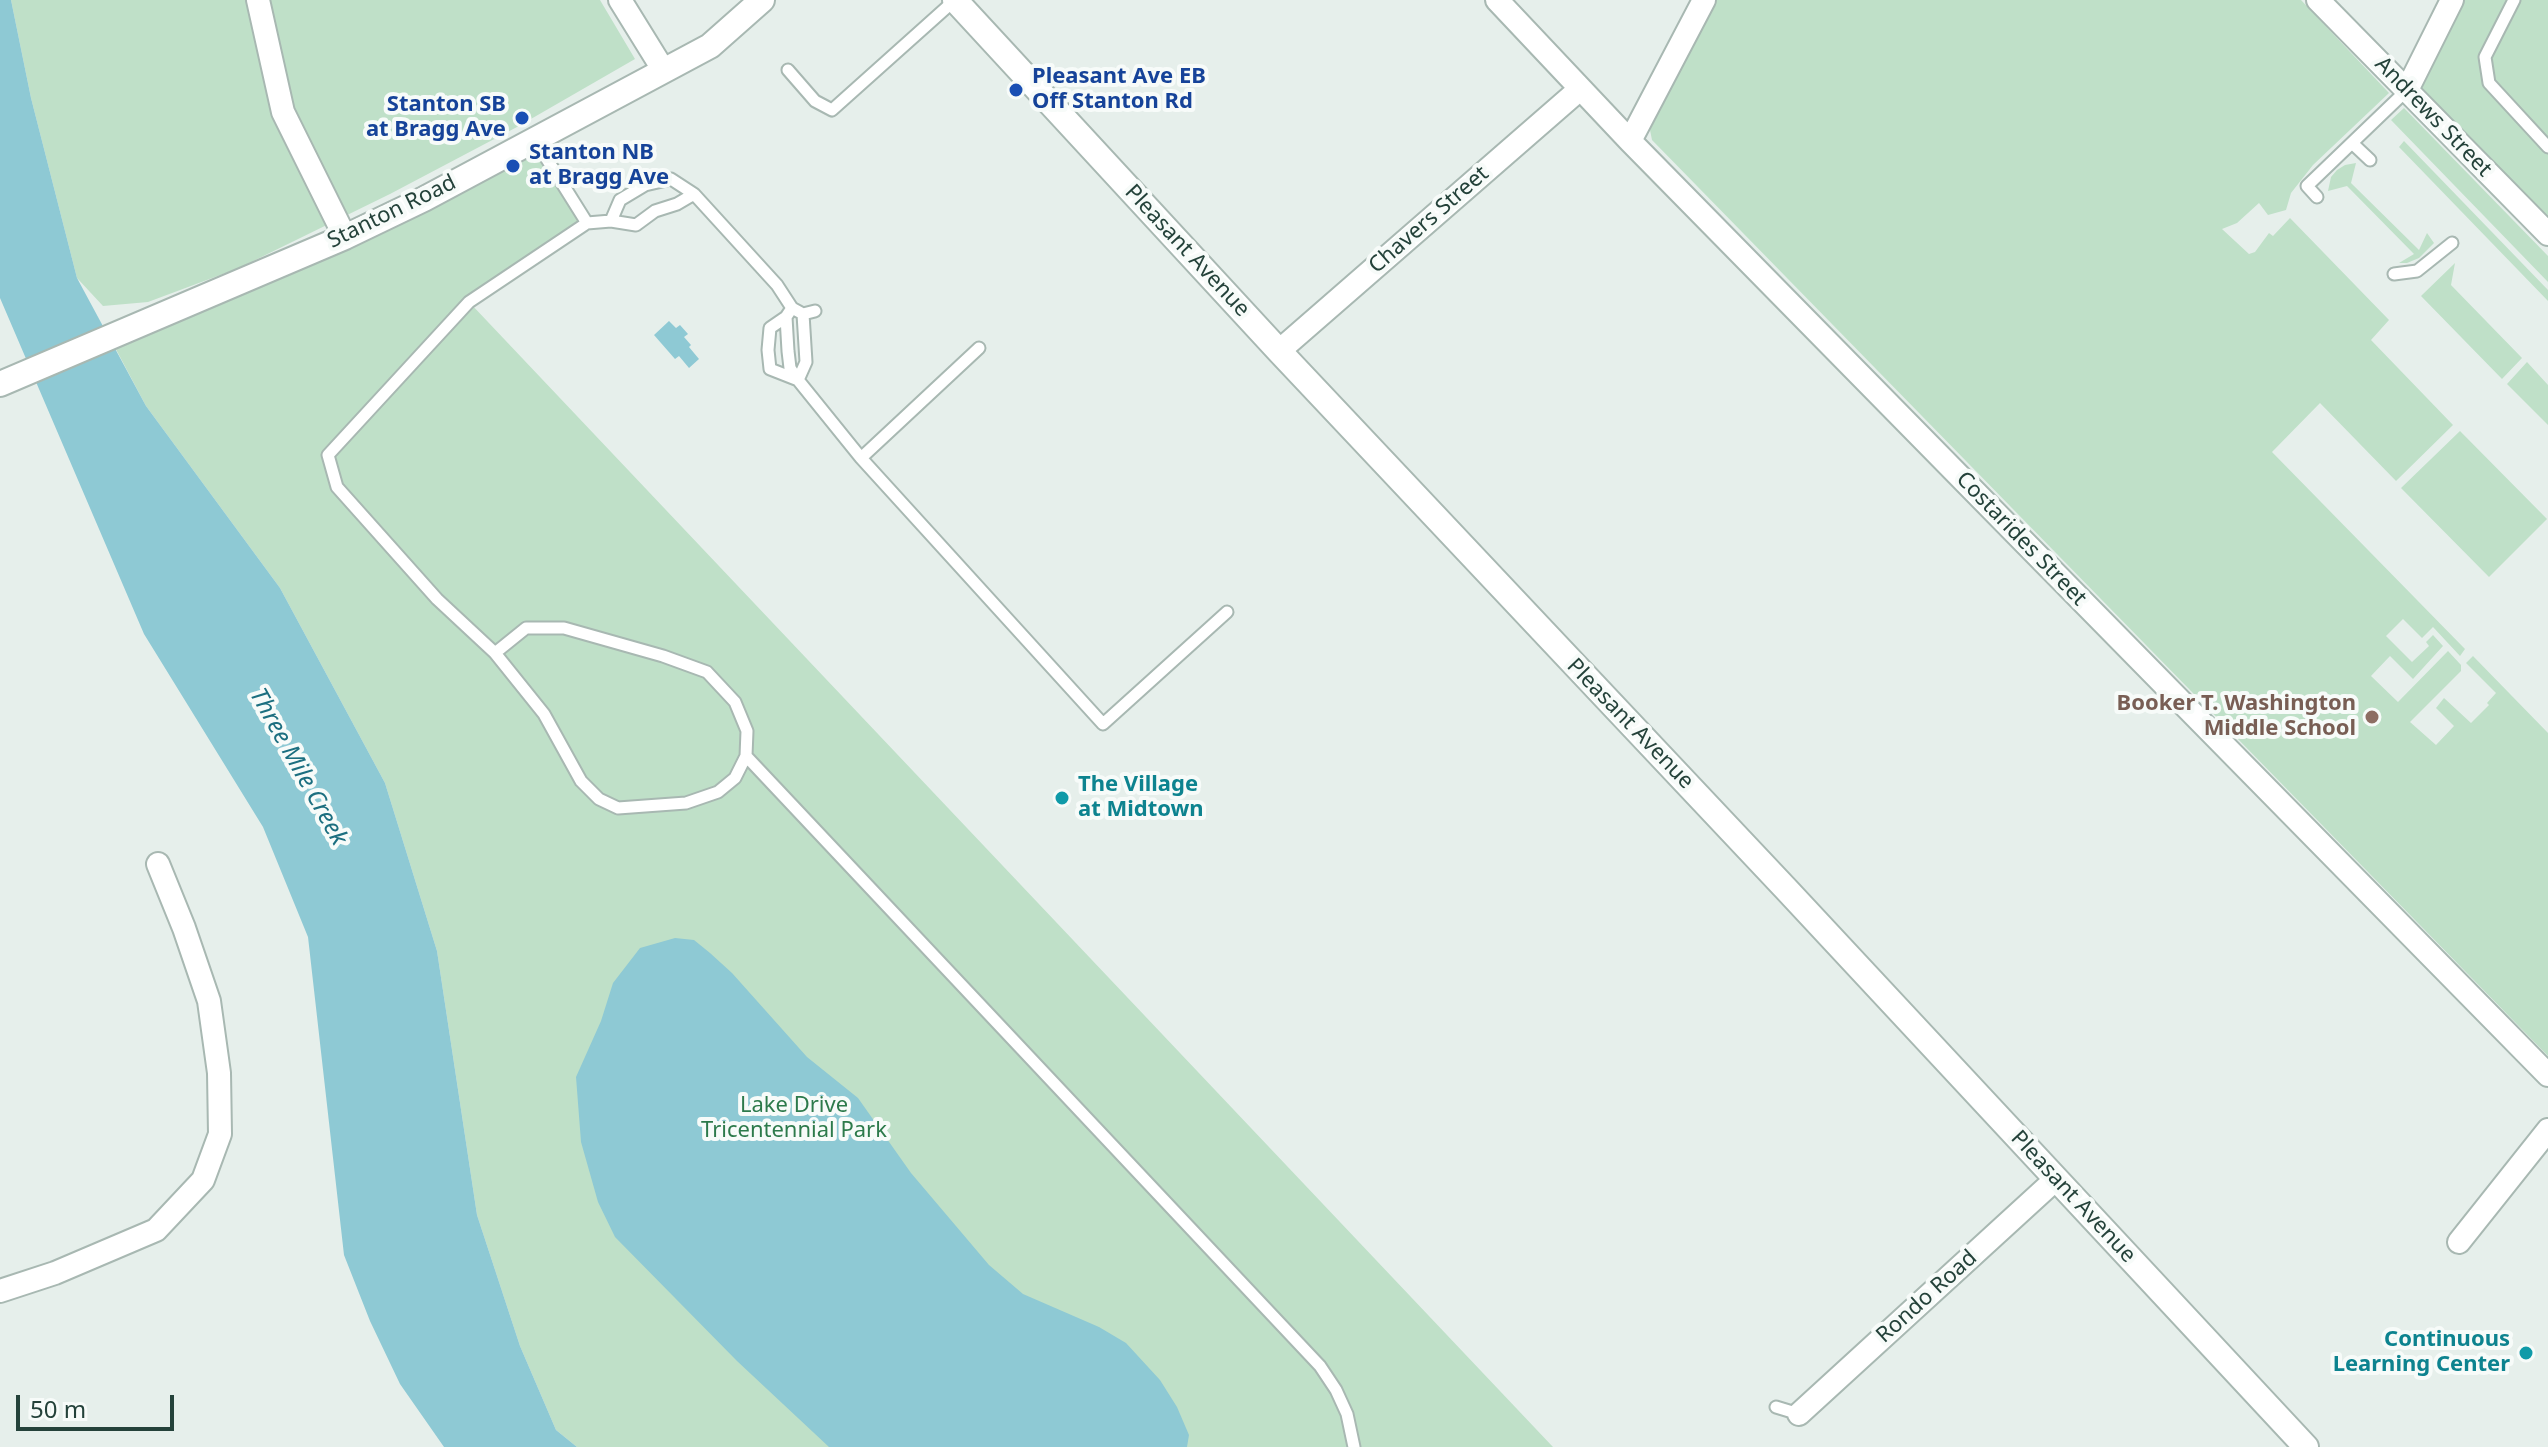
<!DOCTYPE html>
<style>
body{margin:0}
#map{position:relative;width:2548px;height:1447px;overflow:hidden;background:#e6efeb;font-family:"Noto Sans",sans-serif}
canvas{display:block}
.scale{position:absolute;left:16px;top:1395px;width:158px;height:36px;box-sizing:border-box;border:4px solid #24423a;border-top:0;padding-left:10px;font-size:24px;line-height:28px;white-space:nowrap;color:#24423a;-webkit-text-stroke:6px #f7fbf9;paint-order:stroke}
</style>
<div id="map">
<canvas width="2548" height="1447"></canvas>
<div class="scale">50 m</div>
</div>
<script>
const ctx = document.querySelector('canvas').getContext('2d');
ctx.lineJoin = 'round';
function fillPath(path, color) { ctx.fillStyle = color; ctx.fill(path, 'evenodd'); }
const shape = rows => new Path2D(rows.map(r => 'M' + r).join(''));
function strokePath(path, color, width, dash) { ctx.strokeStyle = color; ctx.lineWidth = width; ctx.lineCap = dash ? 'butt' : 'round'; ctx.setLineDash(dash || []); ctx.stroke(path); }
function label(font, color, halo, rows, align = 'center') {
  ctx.font = font + ' "Noto Sans",sans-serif'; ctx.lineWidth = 8; ctx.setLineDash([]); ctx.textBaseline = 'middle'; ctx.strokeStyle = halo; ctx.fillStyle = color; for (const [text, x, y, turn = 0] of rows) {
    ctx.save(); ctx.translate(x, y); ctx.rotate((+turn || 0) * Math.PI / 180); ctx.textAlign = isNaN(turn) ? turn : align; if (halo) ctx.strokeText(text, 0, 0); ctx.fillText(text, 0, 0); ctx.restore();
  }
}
fillPath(shape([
 [11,0,600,0,635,59,517,127,390,194,239,268,148,302,103,306,77,278,31,98],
 [1716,0,2301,0,2389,93,2313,165,2291,193,2286,210,2268,215,2259,203,2237,223,2222,229,2249,254,2255,252,2269,233,2273,236,2290,218,2389,320,2371,340,2453,425,2396,481,2320,403,2272,452,2465,649,2460,656,2433,627,2422,638,2403,619,2386,636,2412,662,2429,646,2426,642,2433,635,2443,646,2413,679,2390,656,2371,676,2398,702,2448,651,2461,665,2461,671,2410,722,2436,745,2454,726,2436,708,2444,698,2471,723,2489,705,2487,703,2496,693,2466,663,2473,656,2548,733,2548,1056,1652,140,1650,130],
 [2462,0,2548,0,2548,218,2418,88],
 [2404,108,2548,256,2548,282,2391,120],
 [535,140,587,223,470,303,1553,1447,577,1447,556,1430,520,1346,477,1215,437,951,385,783,280,588,146,406,110,338],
 [2404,141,2548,290,2548,301,2399,147],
 [2356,163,2351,183,2419,250,2427,233,2434,243,2419,258,2407,263,2399,263,2414,254,2347,186,2328,191,2331,177,2337,170,2345,165],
 [2455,263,2451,285,2522,358,2502,379,2421,296],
 [2527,362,2548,385,2548,425,2507,384],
 [2460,431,2547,519,2489,577,2401,488]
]), '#bfe0c8');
fillPath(shape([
 [0,0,11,0,31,98,77,278,146,406,280,588,385,783,437,951,477,1215,520,1346,556,1430,577,1447,444,1447,400,1384,370,1321,344,1255,308,937,263,827,144,634,0,298],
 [669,321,676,328,680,325,688,334,684,337,691,345,689,347,699,359,689,368,679,356,675,359,654,335],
 [675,938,694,940,710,953,732,973,807,1057,858,1098,911,1173,989,1265,1023,1294,1099,1327,1126,1343,1160,1380,1177,1407,1189,1435,1187,1447,829,1447,737,1361,615,1237,598,1202,581,1142,576,1077,601,1021,613,983,640,948]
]), '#8ec9d4');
const service = shape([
 [2514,0,2485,57,2489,83,2548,147],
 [788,70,815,101,832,110,955,0],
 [535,140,587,223,469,302,328,455,337,487,437,599,495,653,526,628,564,628,663,656,707,672,735,702,747,731,746,756,1320,1366,1336,1390,1347,1414,1354,1447],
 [2352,143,2370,160],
 [2317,197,2307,186,2407,90],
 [611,221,620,200,645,185,671,179,694,194,777,285,792,308,803,314,815,311],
 [587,223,611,221,636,225,655,211,677,204,694,194],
 [2394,274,2417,271,2452,243],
 [792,308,786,317,788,351,790,368,798,380,861,458,1103,724,1227,612],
 [786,317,770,328,768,350,770,369,798,380],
 [798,380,806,362,803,314],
 [861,458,979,348],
 [495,653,544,714,581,781,599,799,618,808,686,803,718,792,735,778,746,756],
 [1776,1407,1799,1414]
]);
const minor = shape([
 [258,0,283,112,345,237],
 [620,0,664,71],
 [1497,0,1630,141,2548,1075],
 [2318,0,2548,234],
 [2407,90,2452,0],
 [1630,141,1704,0],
 [1279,351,1580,89],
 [2459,1242,2548,1130],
 [0,1291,55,1273,156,1230,203,1180,220,1134,219,1073,209,1001,184,928,158,864],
 [1799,1414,2056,1179]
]);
const tertiary = shape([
 [955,0,1279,351,1787,890,2306,1447],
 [0,384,345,237,424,199,710,46,762,0]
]);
strokePath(service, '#a8b8b2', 15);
strokePath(minor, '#a8b8b2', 26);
strokePath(tertiary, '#a8b8b2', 28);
strokePath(service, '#fff', 11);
strokePath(minor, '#fff', 22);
strokePath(tertiary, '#fff', 24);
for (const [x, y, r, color] of [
 [1016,90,8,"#1a4fb4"],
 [522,118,8,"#1a4fb4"],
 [513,166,8,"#1a4fb4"],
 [2372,717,8,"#8d6e63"],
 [1062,798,8,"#0f9aa8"],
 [2526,1353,8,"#0f9aa8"]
]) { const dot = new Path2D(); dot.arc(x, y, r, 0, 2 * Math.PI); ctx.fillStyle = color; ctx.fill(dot); strokePath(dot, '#f7fbf9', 3); }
label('bold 22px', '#164399', '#f7fbf9', [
 ["Pleasant Ave EB",1032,77],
 ["Off Stanton Rd",1032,102],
 ["Stanton SB",506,105,"right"],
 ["at Bragg Ave",506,130,"right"],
 ["Stanton NB",529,153],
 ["at Bragg Ave",529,178]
], 'left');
label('22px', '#24423a', '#f7fbf9', [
 ["Andrews Street",2433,117,46],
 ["Stanton Road",392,212,-26],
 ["Chavers Street",1429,220,-41],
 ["Pleasant Avenue",1187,251,47],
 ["Costarides Street",2021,539,46],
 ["Pleasant Avenue",1630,724,46],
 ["Pleasant Avenue",2073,1197,47],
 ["Rondo Road",1927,1297,-42]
]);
label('bold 22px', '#785e54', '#f7fbf9', [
 ["Booker T. Washington",2356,704],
 ["Middle School",2356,729]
], 'right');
label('bold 22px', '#0d838f', '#f7fbf9', [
 ["The Village",1078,785],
 ["at Midtown",1078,810],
 ["Continuous",2510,1340,"right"],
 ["Learning Center",2510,1365,"right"]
], 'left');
label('22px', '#2d7a4b', '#f7fbf9', [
 ["Lake Drive",794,1106],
 ["Tricentennial Park",794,1131]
]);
label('italic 24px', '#1c6f80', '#f7fbf9', [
 ["Three Mile Creek",298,767,61]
]);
</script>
